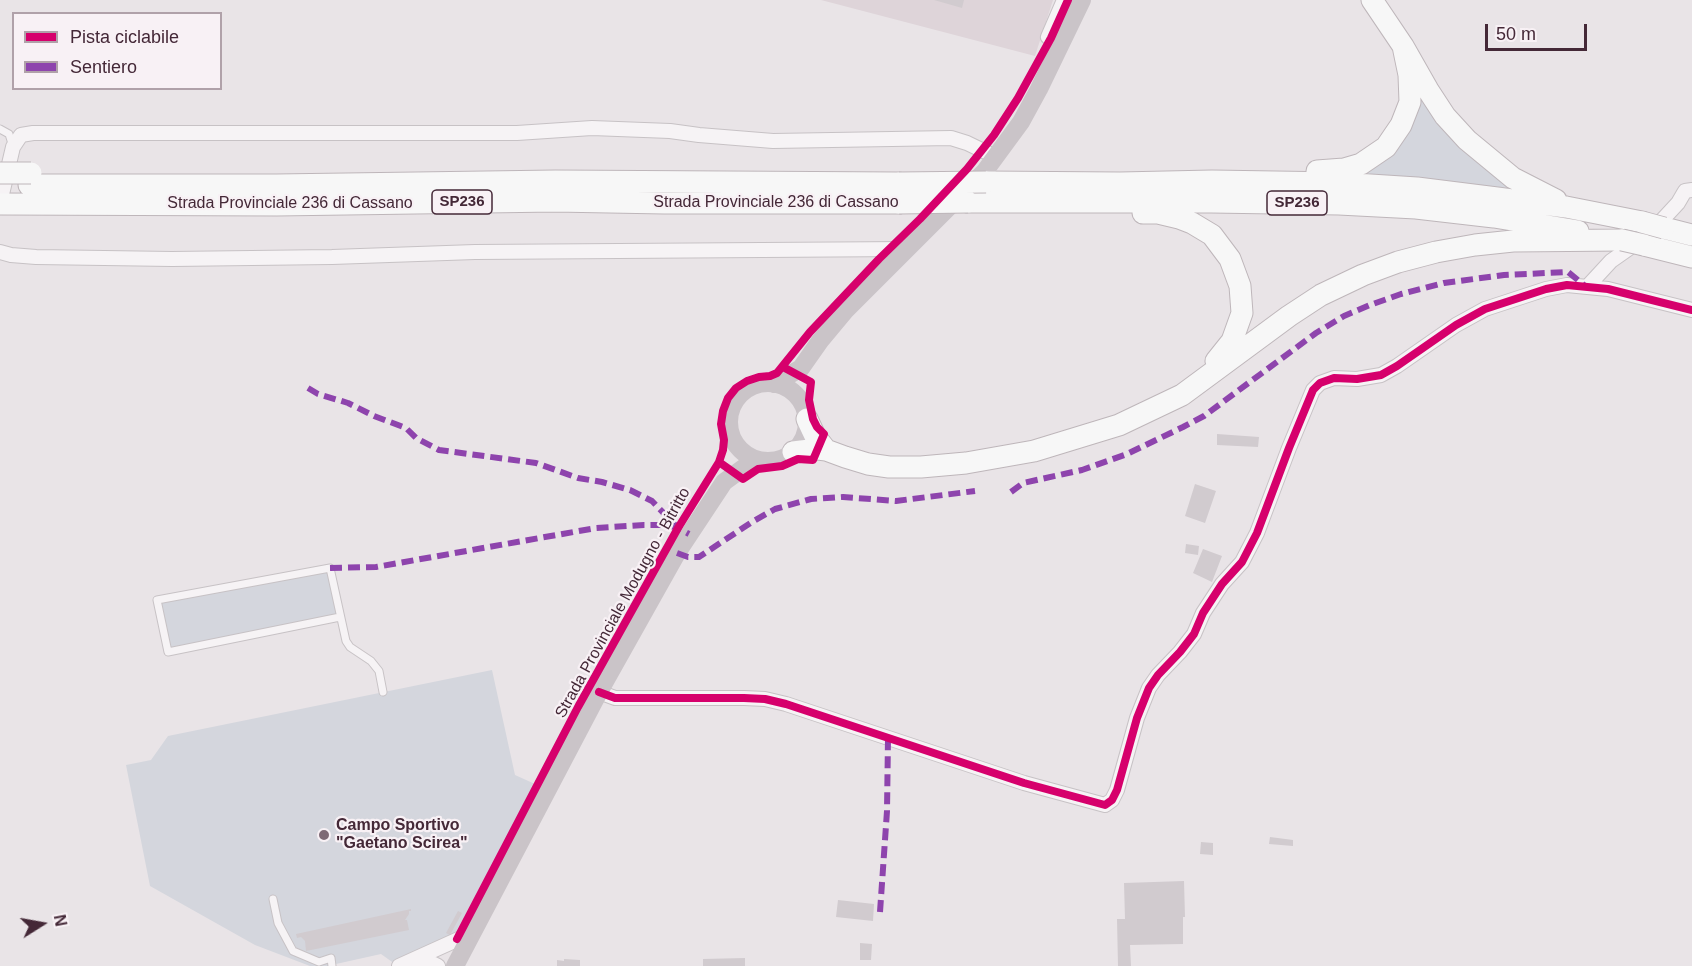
<!DOCTYPE html>
<style>
body{margin:0}
#map{position:relative;width:1692px;height:966px;overflow:hidden;background:#e9e4e7;font-family:Arial,sans-serif}
canvas{display:block}
.legend{position:absolute;left:12px;top:12px;width:210px;height:78px;box-sizing:border-box;background:#f8f1f5;border:2px solid #b0a1a9;margin:0;padding:8px 10px;list-style:none;font-size:18px;color:#442837}
.legend li{display:flex;align-items:center;gap:12px;height:30px}
.legend b{width:30px;border:2px solid #b0a1a9}
.north{position:absolute;left:12px;top:894px;width:60px;height:60px;-webkit-text-stroke:4px #f8f1f5;paint-order:stroke;rotate:79deg;font-size:16px;font-weight:700;line-height:24px;text-align:center;color:#442837}
.north::after{content:'';display:block;margin:auto;width:21px;height:27px;background:#442837;clip-path:polygon(50% 0,100% 100%,50% 72%,0 100%)}
.scale{position:absolute;left:1485px;top:24px;width:102px;height:27px;box-sizing:border-box;border:3px solid #442837;border-top:0;padding-left:8px;font-size:18px;line-height:21px;white-space:nowrap;color:#442837;-webkit-text-stroke:4px #f8f1f5;paint-order:stroke}
</style>
<div id="map">
<canvas width="1692" height="966"></canvas>
<ul class="legend">
<li><b style="height:8px;background:#d6006c"></b>Pista ciclabile</li>
<li><b style="height:8px;background:#8e44ad"></b>Sentiero</li>
</ul>
<div class="north">N</div>
<div class="scale">50 m</div>
</div>
<script>
const ctx = document.querySelector('canvas').getContext('2d');
ctx.lineJoin = 'round';
function fillPath(path, color) { ctx.fillStyle = color; ctx.fill(path, 'evenodd'); }
const shape = rows => new Path2D(rows.map(r => 'M' + r).join(''));
function strokePath(path, color, width, dash) { ctx.strokeStyle = color; ctx.lineWidth = width; ctx.lineCap = dash ? 'butt' : 'round'; ctx.setLineDash(dash || []); ctx.stroke(path); }
function label(font, color, halo, rows, align = 'center') {
  ctx.font = font + ' Arial,sans-serif'; ctx.lineWidth = 4.5; ctx.setLineDash([]); ctx.textBaseline = 'middle'; ctx.strokeStyle = halo; ctx.fillStyle = color; for (const [text, x, y, turn = 0] of rows) {
    ctx.save(); ctx.translate(x, y); ctx.rotate((+turn || 0) * Math.PI / 180); ctx.textAlign = isNaN(turn) ? turn : align; if (halo) ctx.strokeText(text, 0, 0); ctx.fillText(text, 0, 0); ctx.restore();
  }
}
fillPath(shape([
 [821,0,1053,0,1035,56]
]), '#ded4d9');
fillPath(shape([
 [1417,99,1421,99,1510,188,1368,175,1367,171],
 [333,564,343,614,171,649,159,596],
 [492,670,515,775,535,784,454,936,395,964,381,954,327,966,310,966,255,945,150,886,126,765,151,760,168,736]
]), '#d4d6dd');
fillPath(shape([
 [934,0,964,0,962,8],
 [1217,434,1259,437,1258,447,1217,445],
 [1195,484,1216,491,1205,523,1185,516],
 [1186,544,1199,546,1198,555,1185,553],
 [1203,549,1222,556,1212,582,1193,573],
 [1270,837,1293,840,1293,846,1269,844],
 [1201,842,1213,843,1213,855,1200,854],
 [1184,881,1185,917,1183,917,1183,944,1130,945,1131,966,1118,966,1117,919,1125,919,1124,883],
 [838,900,874,904,873,921,836,917],
 [411,909,411,911,409,911,409,914,405,920,407,920,409,930,306,951,305,941,301,937,297,938,296,934],
 [458,911,462,913,450,935,446,933],
 [860,943,872,944,871,960,860,960],
 [745,958,745,966,703,966,703,959],
 [564,959,580,960,580,966,557,966,557,960,564,961]
]), '#d1cbcf');
const service = shape([
 [0,129,9,134,13,147],
 [340,617,168,652,157,600,330,568,346,641,350,647,371,661,379,671,383,692],
 [273,899,278,923,293,951,319,962,331,958,332,966]
]);
const minor = shape([
 [1060,46,1048,37,1064,0],
 [0,203,13,147,21,135,33,133,517,133,592,128,670,131,699,135,773,141,951,138,967,143,996,157],
 [1653,230,1678,203,1685,191,1692,190],
 [0,252,11,255,36,257,172,259,332,257,475,252,906,249],
 [1587,287,1611,261,1638,242],
 [599,692,615,698,744,698,765,699,786,704,1024,783,1105,805,1112,800,1117,790,1137,718,1149,688,1158,675,1180,652,1194,634,1203,613,1222,584,1242,562,1257,533,1289,448,1313,390,1320,383,1334,378,1357,379,1381,375,1397,366,1456,325,1485,309,1546,289,1567,285,1608,289,1692,310],
 [412,964,430,962,438,966],
 [399,966,472,933]
]);
const trunk = shape([
 [1372,0,1403,46,1428,90,1445,116,1467,140,1513,178,1556,200],
 [1317,171,1344,169,1361,164,1386,147,1401,125,1410,102,1409,75,1403,46],
 [986,182,1120,183,1212,181,1339,183,1417,188,1497,198,1566,207,1642,222],
 [29,185,276,185,555,181,899,183],
 [968,202,1211,202,1339,204,1416,208,1494,217,1578,231],
 [0,204,277,205,555,201,664,203,899,203],
 [1143,213,1158,213,1179,218,1192,223,1212,235,1230,259,1240,286,1242,313,1232,341,1216,361],
 [1664,228,1692,235],
 [1644,245,1692,257],
 [807,419,815,436,826,450],
 [793,452,818,449,826,450,845,457,868,464,889,467,921,467,966,463,1034,451,1119,425,1182,395,1289,316,1321,295,1363,275,1398,262,1436,252,1475,245,1513,241,1622,240]
]);
strokePath(service, '#c7c2c5', 9);
strokePath(minor, '#c7c2c5', 16);
strokePath(trunk, '#beb6ba', 23);
strokePath(service, '#f6f3f5', 7);
strokePath(minor, '#f6f3f5', 14);
strokePath(shape([
 '729 422a39 39 0 1 1 78 0a39 39 0 1 1-78 0Z',
 [774,384,801,368,820,341,845,311,985,171,1021,122,1039,89,1082,0],
 [455,966,599,692,677,553,724,482,746,466,758,460]
]), '#cac4c8', 18);
strokePath(trunk, '#f7f7f7', 21);
const trunkBridge = shape([
 [0,173,31,173],
 [899,183,986,182],
 [899,203,968,202],
 [1642,222,1664,228],
 [1622,240,1644,245]
]);
strokePath(trunkBridge, '#beb6ba', 23, []);
strokePath(trunkBridge, '#f7f7f7', 21);
strokePath(shape([
 [308,388,318,394,348,403,374,416,406,428,416,438,439,450,536,463,578,478,602,482,630,490,652,501,678,528,689,534],
 [1011,492,1023,483,1082,470,1127,454,1183,427,1204,416,1316,333,1344,316,1370,305,1401,294,1444,283,1504,275,1568,272,1584,285],
 [677,553,688,557,699,557,752,522,775,509,811,499,843,497,896,501,975,491],
 [330,568,376,567,596,528,644,525,667,525,678,528],
 [880,912,887,811,888,738]
]), '#8e44ad', 6, [12, 6]);
strokePath(shape([
 [719,462,743,479,758,469,782,466,798,459,813,460,824,434,817,427,813,419,809,400,811,382,783,367],
 [599,692,615,698,744,698,765,699,786,704,1024,783,1105,805,1112,800,1117,790,1137,718,1149,688,1158,675,1180,652,1194,634,1203,613,1222,584,1242,562,1257,533,1289,448,1313,390,1320,383,1334,378,1357,379,1381,375,1397,366,1456,325,1485,309,1546,289,1567,285,1608,289,1692,310],
 [457,939,578,707,678,528,719,462,723,450,724,440,721,424,723,411,728,398,736,388,747,381,759,377,770,376,777,373,810,332,879,259,920,219,967,169,994,135,1018,98,1051,38,1068,0]
]), '#d6006c', 8);
for (const [x, y, r, color] of [
 [324,835,6,"#7e6a75"]
]) { const dot = new Path2D(); dot.arc(x, y, r, 0, 2 * Math.PI); ctx.fillStyle = color; ctx.fill(dot); strokePath(dot, '#f8f1f5', 2); }
for (const [x, y, w] of [
 [462,202,60],
 [1297,203,60]
]) { const box = new Path2D(); box.roundRect(x - w / 2, y - 12, w, 24, 4.5); ctx.fillStyle = '#f8f1f5'; ctx.fill(box); strokePath(box, '#442837', 1.5); }
label('bold 15px', '#442837', null, [
 ["SP236",462,202],
 ["SP236",1297,203]
]);
label('16px', '#442837', '#f8f1f5', [
 ["Strada Provinciale 236 di Cassano",776,203],
 ["Strada Provinciale 236 di Cassano",290,204],
 ["Strada Provinciale Modugno - Bitritto",623,603,-61]
]);
label('bold 16px', '#442837', '#f8f1f5', [
 ["Campo Sportivo",336,826],
 ["\"Gaetano Scirea\"",336,844]
], 'left');
</script>
